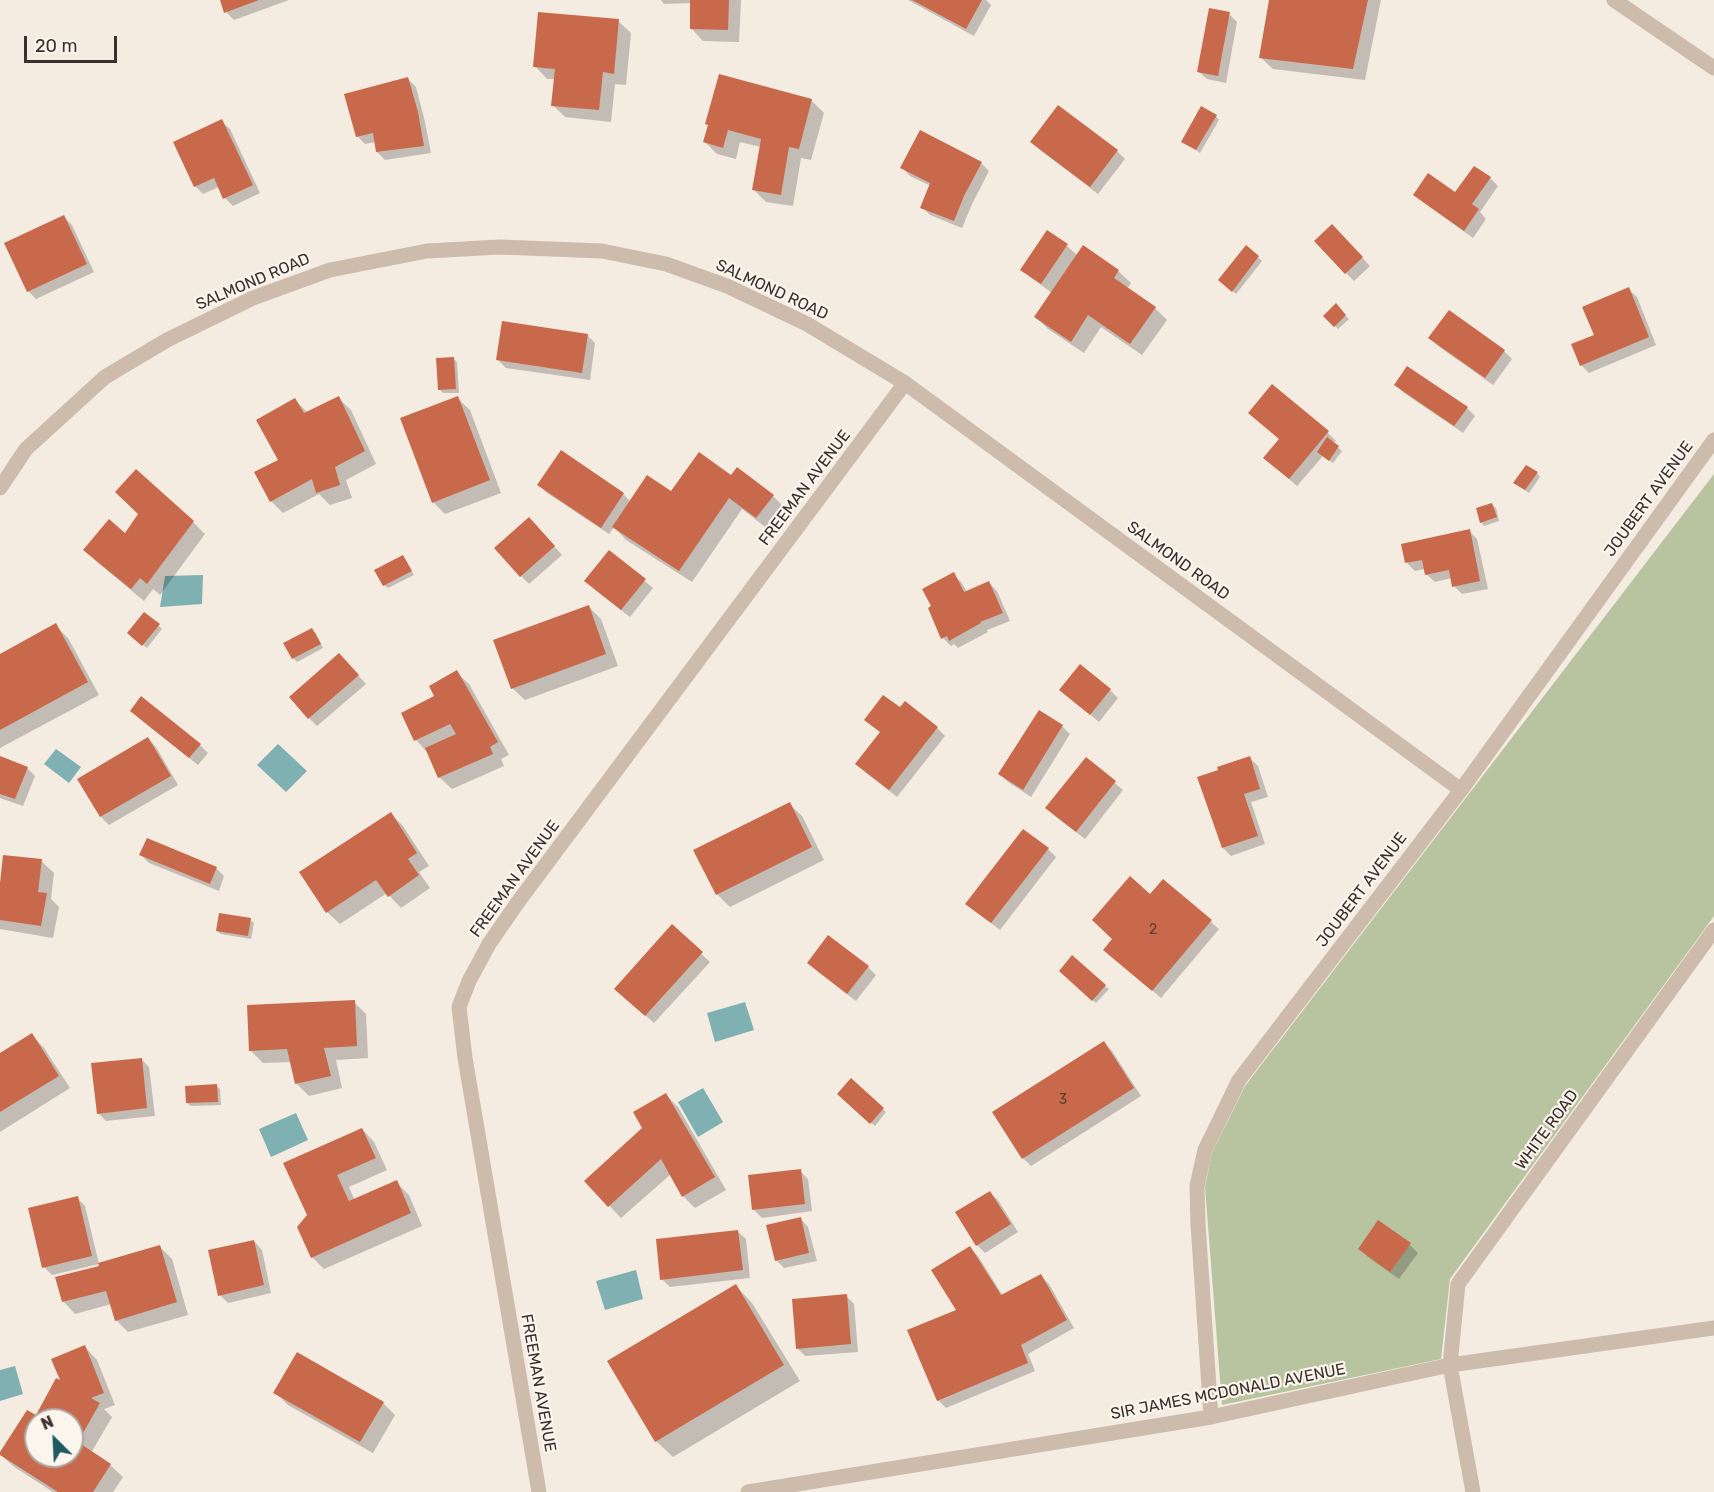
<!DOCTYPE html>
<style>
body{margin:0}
#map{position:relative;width:1714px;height:1492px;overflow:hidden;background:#f4ebe1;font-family:Rubik,sans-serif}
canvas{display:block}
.north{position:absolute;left:24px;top:1408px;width:60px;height:60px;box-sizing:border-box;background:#fbf5ee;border:2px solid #aea6a0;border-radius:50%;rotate:336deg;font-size:16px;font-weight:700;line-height:24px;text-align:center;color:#3b302b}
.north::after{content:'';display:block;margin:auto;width:21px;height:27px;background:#1f5a5e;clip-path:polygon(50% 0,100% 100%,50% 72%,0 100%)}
.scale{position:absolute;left:24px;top:36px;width:93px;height:27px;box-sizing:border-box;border:3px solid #3b302b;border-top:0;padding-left:8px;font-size:18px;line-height:21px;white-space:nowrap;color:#3b302b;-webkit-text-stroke:4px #fbf5ee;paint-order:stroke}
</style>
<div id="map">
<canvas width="1714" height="1492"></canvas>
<div class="north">N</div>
<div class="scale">20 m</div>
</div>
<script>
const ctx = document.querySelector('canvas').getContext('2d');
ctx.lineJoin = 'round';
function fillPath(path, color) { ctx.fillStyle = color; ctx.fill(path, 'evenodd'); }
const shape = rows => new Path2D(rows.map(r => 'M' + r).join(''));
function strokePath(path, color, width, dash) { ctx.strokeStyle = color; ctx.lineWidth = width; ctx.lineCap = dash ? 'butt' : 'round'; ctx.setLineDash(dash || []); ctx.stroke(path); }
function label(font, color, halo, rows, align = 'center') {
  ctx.font = font + ' Rubik,sans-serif'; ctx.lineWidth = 4.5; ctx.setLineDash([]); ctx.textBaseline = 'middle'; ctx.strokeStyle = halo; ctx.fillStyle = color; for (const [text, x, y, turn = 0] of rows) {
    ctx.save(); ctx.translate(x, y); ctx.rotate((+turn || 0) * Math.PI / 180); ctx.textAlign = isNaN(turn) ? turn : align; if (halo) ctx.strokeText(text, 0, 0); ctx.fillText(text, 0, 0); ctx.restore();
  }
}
fillPath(shape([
 [1714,474,1714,916,1450,1279,1441,1359,1222,1405,1205,1187,1212,1153,1245,1086]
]), '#b8c4a0');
fillPath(shape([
 [203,575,202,604,160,607,165,576],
 [278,744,307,771,286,792,257,765],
 [56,749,81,767,69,783,44,764],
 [745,1002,754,1030,715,1042,707,1013],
 [703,1088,723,1122,698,1137,678,1102],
 [296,1113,308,1140,271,1157,259,1129],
 [636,1270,643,1299,605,1310,596,1281],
 [15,1366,23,1394,0,1401,0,1370]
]), '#7fb0b2');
fillPath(shape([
 [221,0,289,0,234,20,226,12],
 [661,0,741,0,739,42,703,41,691,28,692,3,664,4],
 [908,0,986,0,991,5,974,36],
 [1270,0,1381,0,1365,80,1273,69,1260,57],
 [1229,14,1237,22,1226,83,1207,79,1198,71],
 [618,21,631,33,626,85,615,84,611,122,565,117,553,105,555,79,547,79,535,66],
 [408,79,416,87,425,122,431,153,385,160,377,152,376,142,365,144,357,136],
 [811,100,824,113,811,160,801,158,793,206,766,202,754,190,761,147,740,142,736,159,717,154,705,142,709,126,707,124],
 [1216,116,1219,120,1200,153,1183,141],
 [221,121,230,129,260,193,233,206,225,198,219,187,203,194,195,186],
 [921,132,981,163,989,171,972,204,962,228,930,215,922,207,931,186,910,176,902,167],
 [1032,142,1117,151,1125,159,1098,194,1040,150],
 [1475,168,1490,178,1498,186,1480,212,1486,219,1473,238,1423,202,1415,194,1456,194],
 [64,217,72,225,94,272,36,299,28,291],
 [1047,232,1067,246,1078,256,1118,271,1131,283,1127,289,1155,308,1167,320,1142,355,1101,327,1084,353,1048,329,1036,317,1052,293,1030,277,1022,269],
 [1340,234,1370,266,1354,281,1346,273],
 [1246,247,1262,261,1236,294,1224,284],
 [1628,289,1637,297,1656,345,1589,373,1581,365],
 [1336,306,1349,319,1338,329,1325,316],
 [1449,312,1504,351,1512,359,1493,385,1438,346,1430,338],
 [587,335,595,343,590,380,506,368,498,360],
 [454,359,457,362,459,393,443,393,440,390],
 [1396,385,1467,408,1475,416,1463,433,1404,393],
 [1272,386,1328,433,1336,441,1333,443,1342,451,1333,463,1323,456,1297,486,1273,465,1280,439],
 [338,398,351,410,376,464,346,480,352,498,330,505,319,494,283,513,271,501,295,400,308,413],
 [457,398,470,410,501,493,445,514,433,502],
 [562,452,623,494,631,502,671,493,731,477,773,496,785,508,769,530,742,509,692,582,626,540,614,527,609,534,547,493,539,485],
 [1537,473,1540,477,1529,493,1515,483],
 [1492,505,1496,508,1499,521,1484,526,1481,522],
 [193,522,205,534,160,595,153,589,144,601,97,562,85,550],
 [537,527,562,555,529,584,521,576],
 [1469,531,1477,539,1488,589,1462,594,1454,586,1452,578,1435,582,1426,574,1425,569,1415,571,1407,563],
 [609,552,653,588,630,617,594,589],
 [403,557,414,575,388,588,384,585],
 [953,574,961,582,967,592,989,583,997,591,1010,621,987,630,988,632,958,648,954,644,951,646,943,638,933,607],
 [589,607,601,619,618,666,525,700,512,688],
 [55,625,68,638,99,695,0,748,0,656],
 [159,626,162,629,147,648,132,636],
 [312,630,316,633,323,648,297,662,293,658],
 [347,663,366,684,317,726,309,718],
 [456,672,469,684,509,755,501,759,504,766,452,789,439,777,428,753,416,740,403,713,436,697],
 [1061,690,1110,690,1118,698,1099,722],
 [900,709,937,728,945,736,897,797,865,772,881,733,866,720],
 [1039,712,1062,726,1070,734,1031,797,1008,782,1000,774],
 [140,719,200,745,208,753,198,765],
 [148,739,156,747,178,785,109,825,101,817],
 [0,758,27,768,35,776,23,806,0,798],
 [1250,758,1258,766,1268,797,1251,802,1265,844,1231,856,1223,848],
 [1086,759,1123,790,1085,839,1055,816],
 [789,804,802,816,824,860,730,907,717,894,695,851],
 [391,814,403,826,429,866,419,872,430,888,401,908,387,893,340,924,327,912],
 [1048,849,1056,857,1000,930,975,911],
 [141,855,216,868,224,876,219,891,149,863],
 [41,861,54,873,51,899,59,907,53,938,0,929,0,888],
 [1163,881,1219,929,1161,998,1113,957],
 [250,920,254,923,251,939,221,934,217,931],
 [672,927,710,962,654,1023,624,997],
 [809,963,868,967,876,975,856,1001,817,971],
 [1061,971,1105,986,1109,989,1096,1003],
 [354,1002,366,1014,368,1058,336,1060,342,1088,309,1096,296,1083,291,1062,263,1063,250,1050],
 [32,1035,44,1048,70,1088,0,1132,0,1055],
 [1104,1043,1112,1051,1141,1096,1031,1166,1023,1158],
 [141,1059,149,1067,155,1116,106,1121,98,1113],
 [851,1080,886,1112,875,1126,839,1094],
 [217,1086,220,1089,221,1105,191,1106,187,1103],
 [666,1095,678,1107,726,1190,695,1208,683,1196,671,1174,621,1218,586,1181,644,1129],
 [362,1129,374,1142,387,1170,349,1187,355,1201,396,1182,409,1195,422,1226,324,1269,312,1257,308,1216],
 [800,1171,808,1179,812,1211,762,1218,754,1210],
 [989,1192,998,1200,1018,1232,985,1253,977,1245],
 [77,1198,85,1206,99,1264,52,1275,44,1267],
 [800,1218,808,1227,817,1261,784,1268,776,1260],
 [1379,1222,1410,1245,1418,1253,1399,1279,1368,1257,1360,1249],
 [737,1231,746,1239,750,1278,670,1287,662,1279],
 [254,1241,262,1250,271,1293,228,1303,220,1295],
 [160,1247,172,1259,188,1315,128,1332,116,1320,111,1304,75,1314,63,1301,101,1267],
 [970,1248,978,1256,1003,1296,1041,1276,1049,1284,1074,1328,1028,1354,1035,1371,946,1408,938,1400,959,1311],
 [736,1286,752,1303,800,1381,673,1457,656,1441],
 [846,1296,854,1304,858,1352,805,1356,797,1348],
 [85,1347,97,1360,115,1405,104,1409,112,1417,91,1453,110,1465,123,1477,113,1492,53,1492,13,1466,0,1454,36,1417,63,1383],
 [36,1420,72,1420,72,1456,36,1456],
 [275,1392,383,1403,395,1415,373,1453,288,1405]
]), '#0003');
fillPath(shape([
 [220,0,259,0,224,13],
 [690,0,729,0,728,30,690,29],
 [912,0,982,0,966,29],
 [1269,0,1368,0,1353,69,1259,58],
 [1209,8,1230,12,1218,76,1197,72],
 [538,12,619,19,614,74,603,72,599,110,551,106,555,69,533,67],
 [719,74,812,99,799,149,789,147,781,195,752,190,761,139,728,130,723,148,703,142,708,125,705,124],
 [408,77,418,112,424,146,376,152,373,133,356,137,344,94],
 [1058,105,1118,150,1090,187,1030,142],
 [1201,106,1217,115,1196,150,1181,142],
 [222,119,253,185,223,199,214,178,194,187,173,142],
 [920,130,982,162,964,196,954,221,920,208,930,183,900,168],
 [1474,166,1491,177,1472,204,1479,209,1464,231,1413,195,1428,173,1455,192],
 [64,215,87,264,27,292,4,243],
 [1332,224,1363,257,1345,274,1314,241],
 [1047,230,1068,244,1041,284,1020,270],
 [1083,245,1119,270,1114,278,1156,307,1130,344,1088,315,1071,342,1034,317],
 [1246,245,1259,256,1232,292,1218,280],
 [1629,287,1649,337,1580,366,1571,344,1594,335,1582,307],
 [1336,303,1346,315,1334,327,1323,316],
 [1449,310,1505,350,1485,378,1428,338],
 [502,321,588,334,582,373,496,360],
 [454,357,456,389,438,390,436,358],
 [1407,366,1468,407,1454,426,1394,385],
 [1272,384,1329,431,1289,479,1263,458,1279,439,1248,413],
 [339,396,365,451,335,467,340,485,316,493,312,479,270,502,254,472,278,460,256,420,295,398,304,413],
 [458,396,490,480,432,503,400,418],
 [1327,437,1339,446,1329,461,1317,452],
 [561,450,624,493,601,528,537,485],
 [699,452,731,475,737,467,774,495,756,518,729,498,679,571,612,527,647,475,671,491],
 [1526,465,1538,472,1525,490,1513,483],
 [136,469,194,521,147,584,140,578,131,589,83,550,109,519,125,533,138,514,115,492],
 [1492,503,1497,517,1480,523,1476,508],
 [529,517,555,546,520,577,494,548],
 [1470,529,1480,581,1452,587,1449,570,1425,575,1422,560,1405,563,1401,544],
 [609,550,646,579,621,610,584,581],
 [403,555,412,571,383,586,374,570],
 [954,572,964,592,989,581,1003,613,980,622,981,623,949,641,947,636,941,639,928,608,931,606,922,589],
 [589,605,606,654,511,689,493,640],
 [144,612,160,624,142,646,127,633],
 [56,623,88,682,0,730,0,654],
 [312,628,321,644,292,659,283,643],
 [339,653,359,675,308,719,289,697],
 [1080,664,1111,689,1090,715,1059,690],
 [457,670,498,742,490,747,493,754,438,778,425,748,456,734,450,724,414,741,401,713,434,696,429,686],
 [883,695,900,707,905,701,938,727,889,790,855,764,880,732,864,720],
 [141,696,201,744,189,758,130,711],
 [1039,710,1063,725,1023,790,998,774],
 [148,737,171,776,100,817,77,779],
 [0,756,28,767,15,799,0,794],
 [1250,756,1260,789,1244,794,1258,836,1222,848,1197,777,1218,770,1217,767],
 [1086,757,1116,781,1076,832,1045,808],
 [790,802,812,847,716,895,693,850],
 [391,812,417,853,408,859,419,875,388,897,376,880,326,913,299,872],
 [1023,829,1049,848,991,923,965,904],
 [147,838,217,867,210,884,139,855],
 [3,855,42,859,38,892,47,893,41,926,0,920,0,883],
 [1130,876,1150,894,1163,879,1212,920,1152,991,1103,950,1112,939,1092,920],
 [219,913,251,918,248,936,216,931],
 [672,924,703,952,645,1016,614,989],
 [828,935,869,966,847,994,807,963],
 [1072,955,1106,985,1092,1001,1059,971],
 [355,1000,357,1046,324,1048,331,1076,295,1084,287,1049,249,1051,247,1005],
 [32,1033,59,1076,0,1112,0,1053],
 [1104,1041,1134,1088,1022,1159,992,1112],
 [142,1058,147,1108,97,1114,91,1063],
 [851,1078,884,1108,870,1124,837,1094],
 [217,1084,218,1102,186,1103,185,1086],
 [666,1093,715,1177,682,1197,661,1159,608,1207,584,1181,642,1128,633,1112],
 [362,1128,376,1158,337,1175,349,1201,397,1180,411,1213,311,1258,297,1227,307,1215,283,1163],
 [801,1169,805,1204,752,1210,748,1175],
 [990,1191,1011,1224,976,1246,955,1212],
 [78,1196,92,1256,42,1268,28,1208],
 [801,1217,809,1253,775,1261,766,1225],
 [1378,1220,1411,1243,1390,1272,1358,1249],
 [738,1230,743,1270,660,1280,656,1239],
 [254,1240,264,1285,218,1296,208,1250],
 [160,1245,177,1302,115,1321,106,1291,62,1302,55,1277,99,1266,98,1263],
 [970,1246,1001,1295,1041,1274,1067,1320,1021,1345,1028,1363,937,1401,907,1330,956,1310,931,1270],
 [736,1284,784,1365,655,1442,607,1361],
 [847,1294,851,1344,796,1349,792,1299],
 [85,1345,104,1393,91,1398,100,1403,78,1442,111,1464,93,1492,58,1492,0,1455,0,1452,27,1410,36,1415,56,1378,60,1380,51,1359],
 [36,1420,72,1420,72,1456,36,1456],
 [297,1352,384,1402,360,1442,273,1393]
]), '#c8694b');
strokePath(shape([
 [1614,0,1714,68],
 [0,488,26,449,105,377,167,340,253,298,330,270,427,251,500,247,602,251,666,264,727,286,807,324,905,383,1461,790],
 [1211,1417,1198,1224,1197,1186,1205,1150,1239,1080,1461,790,1714,440],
 [539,1492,465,1058,459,1007,469,981,489,944,518,902,905,383],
 [748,1492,1211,1417,1450,1365,1714,1328],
 [1473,1492,1450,1365,1458,1284,1714,930]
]), '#cdbbac', 15);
label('14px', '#5e3e33', null, [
 ["2",1153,930],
 ["3",1063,1100]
]);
label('16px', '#3b302b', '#fbf5ee', [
 ["SALMOND ROAD",253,282,-23],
 ["SALMOND ROAD",772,290,25],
 ["FREEMAN AVENUE",805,488,-53],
 ["JOUBERT AVENUE",1649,499,-54],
 ["SALMOND ROAD",1178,561,36],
 ["FREEMAN AVENUE",515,879,-54],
 ["JOUBERT AVENUE",1362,890,-53],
 ["WHITE ROAD",1547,1130,-54],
 ["FREEMAN AVENUE",538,1383,80],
 ["SIR JAMES MCDONALD AVENUE",1228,1392,-11]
]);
</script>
